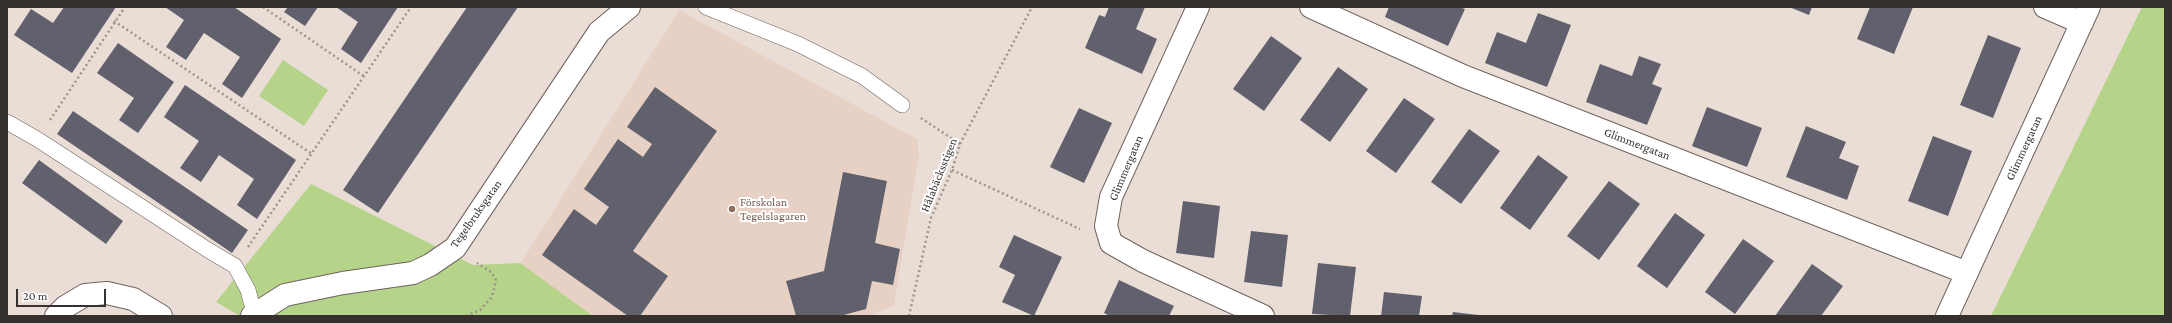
<!DOCTYPE html>
<meta charset="utf-8">
<style>
body{margin:0}
#map{position:relative;width:2172px;height:323px;overflow:hidden;background:#eaddd5;font-family:"Crimson Pro",serif}
canvas{display:block}
.frame{position:absolute;inset:0;border:8px solid #36312e;pointer-events:none}
.scale{position:absolute;left:16px;top:289px;width:90px;height:18px;box-sizing:border-box;border:2px solid #36312e;border-top:0;padding-left:5px;font-size:12px;line-height:14px;white-space:nowrap;color:#36312e;-webkit-text-stroke:3px #fff;paint-order:stroke}
</style>
<div id="map">
<canvas width="2172" height="323"></canvas>
<div class="frame"></div>
<div class="scale">20 m</div>
</div>
<script>
const ctx = document.querySelector('canvas').getContext('2d');
ctx.lineJoin = 'round';
function fillPath(path, color) { ctx.fillStyle = color; ctx.fill(path, 'evenodd'); }
const shape = rows => new Path2D(rows.map(r => 'M' + r).join(''));
function strokePath(path, color, width, dash) { ctx.strokeStyle = color; ctx.lineWidth = width; ctx.lineCap = dash ? 'butt' : 'round'; ctx.setLineDash(dash || []); ctx.stroke(path); }
function label(font, color, halo, rows, align = 'center') {
  ctx.font = font + ' "Crimson Pro",serif'; ctx.lineWidth = 4; ctx.setLineDash([]); ctx.textBaseline = 'middle'; ctx.strokeStyle = halo; ctx.fillStyle = color; for (const [text, x, y, turn = 0] of rows) {
    ctx.save(); ctx.translate(x, y); ctx.rotate((+turn || 0) * Math.PI / 180); ctx.textAlign = isNaN(turn) ? turn : align; if (halo) ctx.strokeText(text, 0, 0); ctx.fillText(text, 0, 0); ctx.restore();
  }
}
fillPath(shape([
 [679,10,917,139,919,155,894,305,869,316,593,316,520,264]
]), '#e7d1c5');
fillPath(shape([
 [2142,7,2165,7,2165,316,1991,316],
 [283,60,328,90,304,126,259,96],
 [311,184,473,265,520,263,593,316,240,316,216,302]
]), '#b5d389');
fillPath(shape([
 [64,7,116,7,72,73,14,35,31,9,53,23],
 [165,7,234,7,281,39,242,98,222,84,240,57,204,33,186,60,166,47,184,20],
 [288,7,318,7,305,26,284,12],
 [336,7,398,7,361,63,341,49,358,22],
 [467,7,518,7,378,213,343,190],
 [1109,7,1145,7,1136,29,1157,39,1142,74,1085,48,1099,15,1105,17],
 [1389,7,1459,7,1465,9,1448,46,1385,17],
 [1789,7,1812,7,1809,15],
 [1870,7,1913,7,1894,54,1857,39],
 [1538,13,1571,25,1547,87,1485,63,1497,32,1526,43],
 [1988,35,2021,48,1993,118,1960,105],
 [1271,36,1302,58,1264,111,1233,89],
 [118,43,174,82,138,133,119,120,134,98,97,73],
 [1639,56,1661,64,1652,84,1662,88,1647,125,1586,102,1600,64,1632,76],
 [1338,67,1368,89,1330,142,1300,120],
 [185,85,296,160,257,219,237,205,254,179,219,155,201,182,180,168,199,141,164,117],
 [655,87,717,131,633,251,668,276,640,316,628,316,542,255,574,209,596,225,609,207,584,189,618,139,643,157,652,144,627,127],
 [1404,98,1435,119,1396,173,1366,151],
 [1707,107,1762,128,1747,167,1692,146],
 [1079,108,1112,123,1084,183,1050,167],
 [73,111,248,230,232,253,57,134],
 [1806,126,1846,142,1839,158,1859,166,1847,200,1786,177],
 [1469,129,1500,151,1461,204,1431,182],
 [1933,136,1972,151,1948,216,1908,201],
 [1538,155,1568,177,1530,230,1500,208],
 [39,160,123,221,106,244,22,183],
 [843,172,887,181,875,243,900,249,893,285,872,281,866,309,840,316,796,316,786,281,824,271],
 [1609,181,1640,204,1599,260,1567,236],
 [1183,201,1220,206,1214,258,1176,253],
 [1675,213,1705,235,1667,288,1637,266],
 [1251,231,1288,235,1282,287,1244,282],
 [1014,235,1062,257,1034,316,1002,302,1015,275,999,267],
 [1743,239,1774,261,1735,314,1705,292],
 [1318,263,1356,267,1350,316,1312,314],
 [1812,264,1843,286,1821,316,1775,316],
 [1119,280,1174,306,1169,316,1110,316,1104,313],
 [1384,292,1422,296,1419,316,1381,316],
 [1453,312,1478,315,1478,316,1452,316]
]), '#60616d');
const lane = shape([
 [706,7,798,44,862,76,902,105],
 [7,122,37,139,208,250,235,266,248,290,254,313]
]);
const street = shape([
 [1198,7,1111,197,1106,226,1111,243,1143,261,1263,316],
 [1311,7,1463,76,1967,273],
 [2045,7,2082,23],
 [56,316,65,307,85,295,107,293,133,299,161,316],
 [252,316,285,295,343,283,413,273,430,265,455,248,599,32,629,7],
 [1947,316,2089,7]
]);
strokePath(lane, '#6f645d', 16);
strokePath(street, '#6f645d', 24);
strokePath(shape([
 [263,7,365,77],
 [114,21,312,154],
 [921,118,960,144],
 [50,120,125,7],
 [952,170,1080,229],
 [248,247,411,7],
 [466,316,480,310,492,297,496,280,491,272,477,263],
 [909,316,931,218,952,170,960,144,1032,7]
]), '#9e948e', 2.5, [2, 3]);
strokePath(lane, '#fff', 15);
strokePath(street, '#fff', 22);
for (const [x, y, r, color] of [
 [732,209,4,"#8d6e63"]
]) { const dot = new Path2D(); dot.arc(x, y, r, 0, 2 * Math.PI); ctx.fillStyle = color; ctx.fill(dot); strokePath(dot, '#fff', 1.5); }
label('12px', '#36312e', '#fff', [
 ["Glimmergatan",1637,144,21],
 ["Glimmergatan",2024,148,-65],
 ["Glimmergatan",1126,168,-67],
 ["Hålabäcksstigen",939,175,-68],
 ["Tegelbruksgatan",476,214,-55]
]);
label('12px', '#785e54', '#fff', [
 ["Förskolan",740,202],
 ["Tegelslagaren",740,216]
], 'left');
</script>
